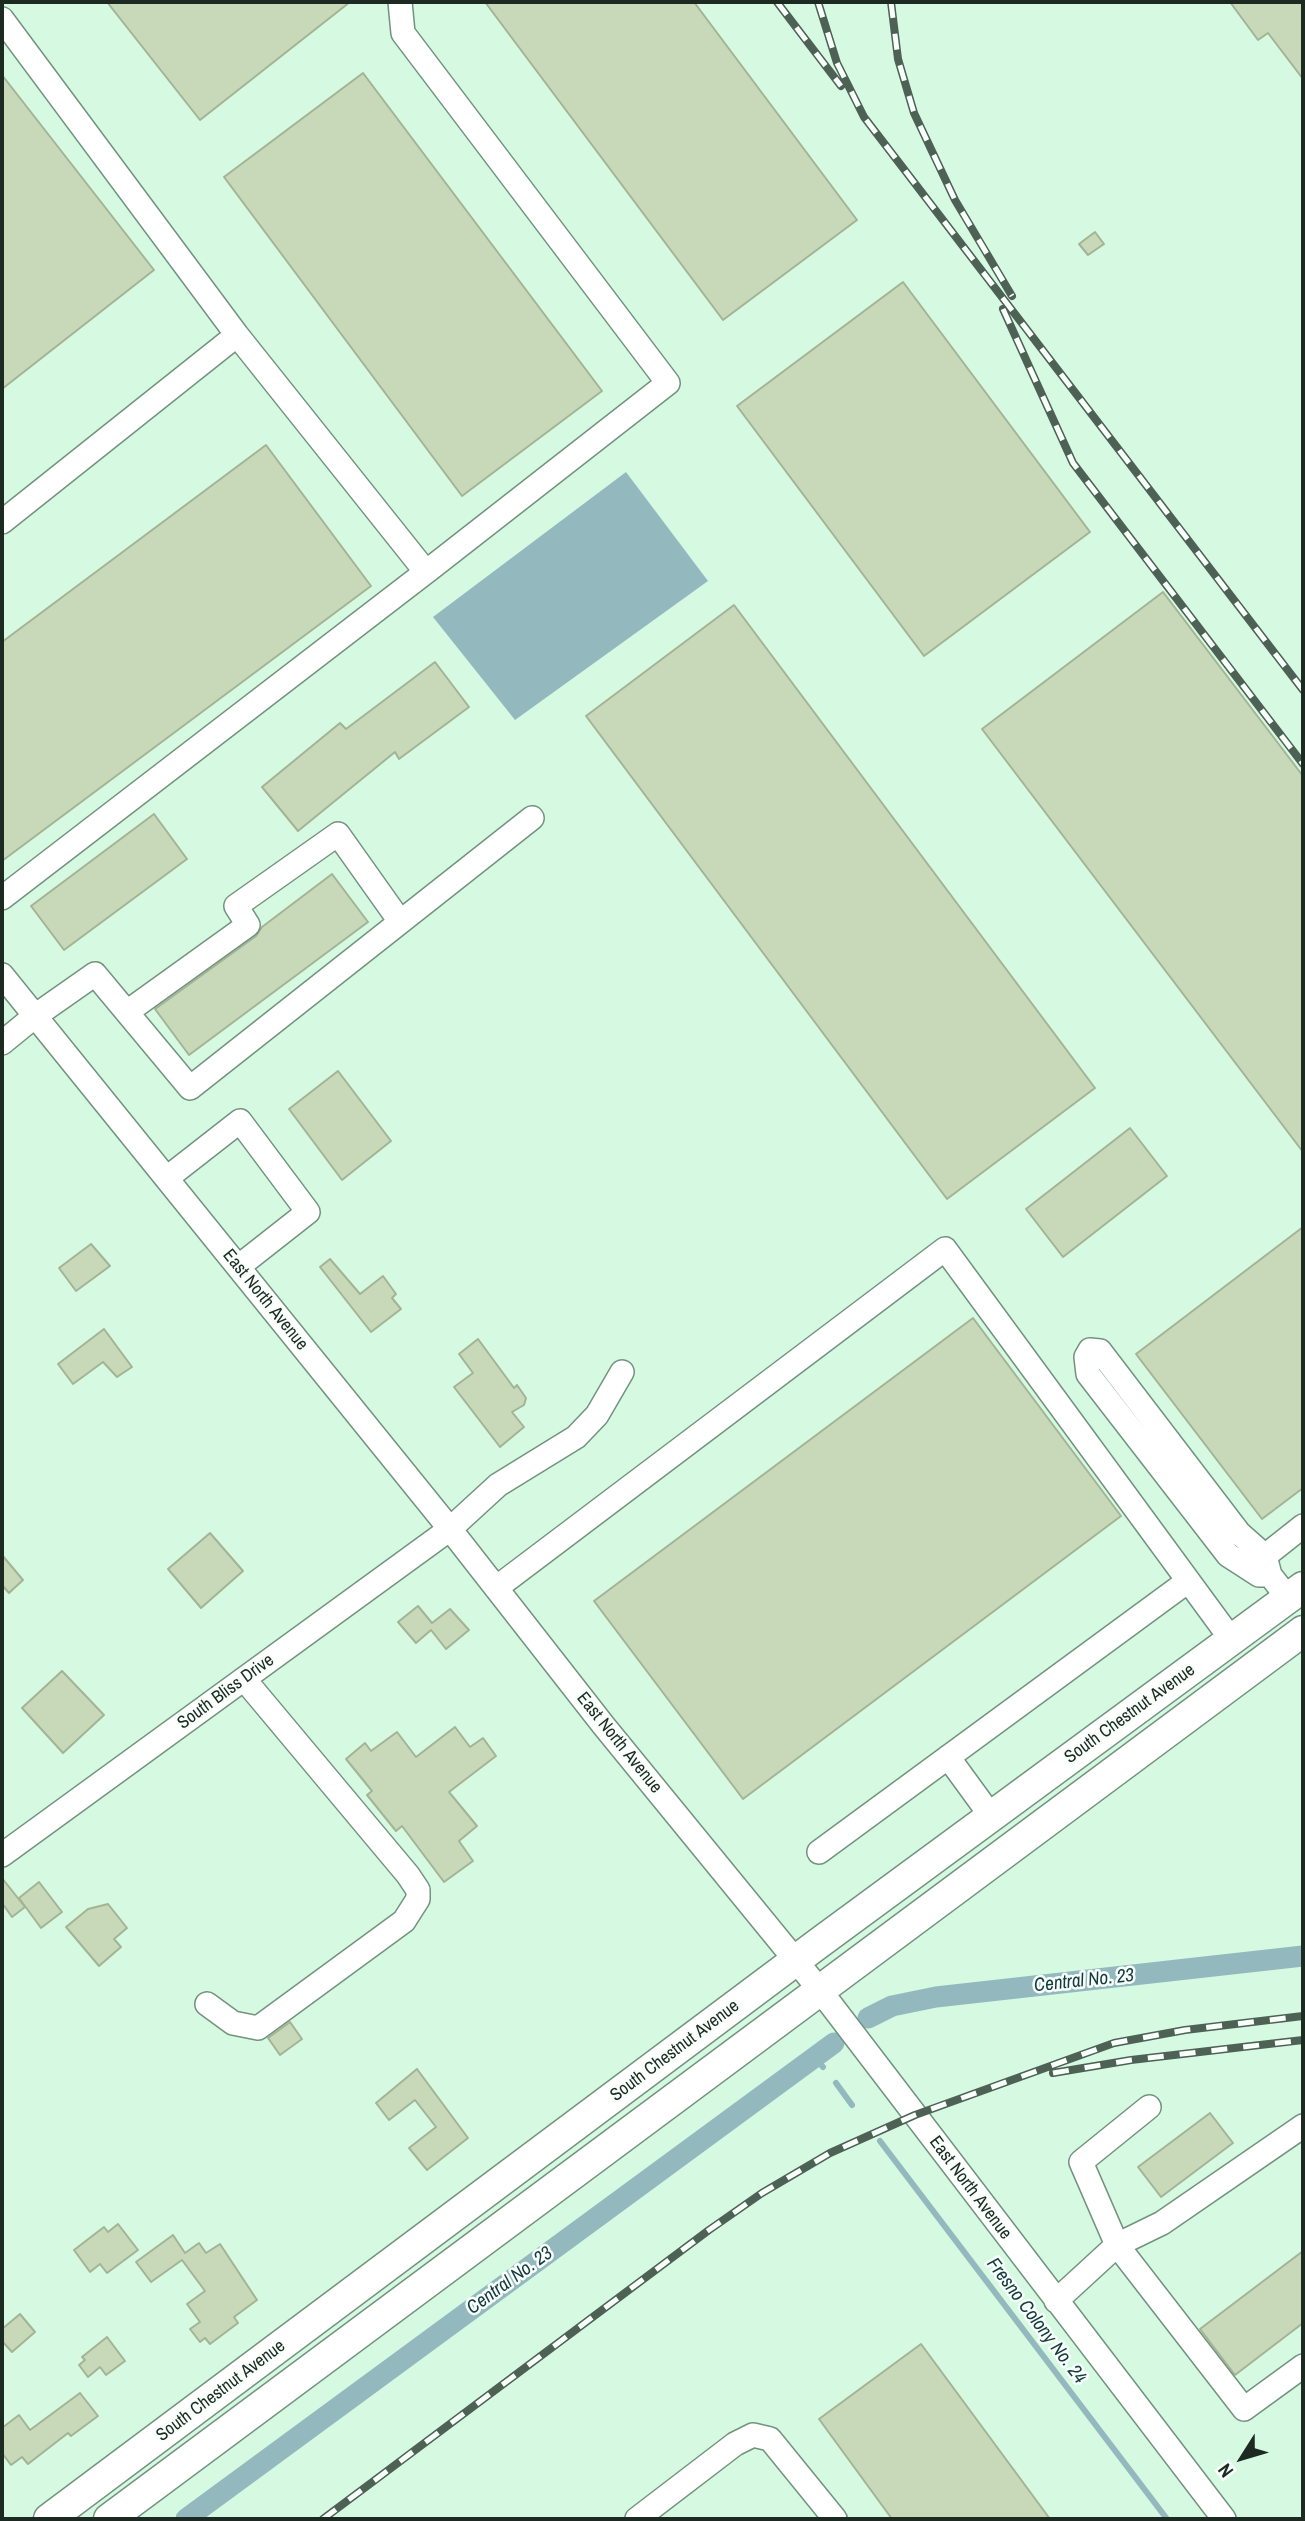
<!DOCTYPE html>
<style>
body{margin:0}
#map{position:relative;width:1305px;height:2521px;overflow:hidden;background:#d6f9e2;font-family:"Archivo Narrow",sans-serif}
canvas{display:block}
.frame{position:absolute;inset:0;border:4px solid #1d2a22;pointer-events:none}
.north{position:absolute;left:1207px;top:2423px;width:70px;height:70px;-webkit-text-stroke:5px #f8fffa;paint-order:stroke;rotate:233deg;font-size:19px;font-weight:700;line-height:28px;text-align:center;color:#1d2a22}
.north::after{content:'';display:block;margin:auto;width:24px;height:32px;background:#1d2a22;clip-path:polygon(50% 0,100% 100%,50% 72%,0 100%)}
</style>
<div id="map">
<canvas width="1305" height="2521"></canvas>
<div class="frame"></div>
<div class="north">N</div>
</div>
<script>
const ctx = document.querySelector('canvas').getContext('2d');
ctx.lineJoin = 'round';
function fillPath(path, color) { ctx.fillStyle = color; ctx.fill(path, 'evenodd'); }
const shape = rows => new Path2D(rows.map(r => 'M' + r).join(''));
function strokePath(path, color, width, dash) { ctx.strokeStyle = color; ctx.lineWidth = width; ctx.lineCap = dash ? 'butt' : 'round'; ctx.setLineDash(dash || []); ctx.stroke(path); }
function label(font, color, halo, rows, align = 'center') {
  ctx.font = font + ' "Archivo Narrow",sans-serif'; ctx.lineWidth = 5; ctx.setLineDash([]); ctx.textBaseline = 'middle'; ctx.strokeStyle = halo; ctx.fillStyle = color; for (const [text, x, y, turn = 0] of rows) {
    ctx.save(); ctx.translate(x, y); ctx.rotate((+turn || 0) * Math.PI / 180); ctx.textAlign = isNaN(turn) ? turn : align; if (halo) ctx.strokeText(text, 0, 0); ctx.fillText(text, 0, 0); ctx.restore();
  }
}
fillPath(shape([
 [626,472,708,581,515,720,433,617]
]), '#93b9bf');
strokePath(shape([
 [814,2057,823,2067],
 [836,2083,852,2105],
 [880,2141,1167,2519]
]), '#93b9bf', 6);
strokePath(shape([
 [868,2018,892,2006,936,1997,1303,1956],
 [186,2519,834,2043]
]), '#93b9bf', 21);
const building = shape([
 [107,2,350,2,200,120,107,2],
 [485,2,694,2,857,220,723,320,485,2],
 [1230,2,1303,2,1303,79,1268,33,1258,40,1230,2],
 [363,73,602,391,462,496,224,177,363,73],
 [2,75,154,270,2,389,2,75],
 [1095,232,1104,244,1088,255,1079,244,1095,232],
 [903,282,1090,532,924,656,737,406,903,282],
 [266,445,371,586,2,861,2,642,266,445],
 [1163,592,1303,776,1303,1152,982,729,1163,592],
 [734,605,1095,1088,947,1199,586,716,734,605],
 [435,662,469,707,399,759,395,752,298,831,262,787,340,723,346,729,435,662],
 [154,814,187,859,64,950,31,906,154,814],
 [332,874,368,922,189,1055,155,1009,256,936,262,927,332,874],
 [338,1071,391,1141,342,1180,289,1109,338,1071],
 [1130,1128,1167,1176,1063,1257,1026,1209,1130,1128],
 [1303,1227,1303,1488,1262,1519,1136,1354,1303,1227],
 [91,1244,110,1266,76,1291,59,1268,91,1244],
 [330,1259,360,1294,383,1276,396,1294,392,1298,401,1309,371,1332,320,1267,330,1259],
 [973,1318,1121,1516,743,1799,594,1601,973,1318],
 [104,1329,132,1367,117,1377,103,1362,73,1384,58,1364,104,1329],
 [478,1339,514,1388,517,1385,526,1398,524,1405,512,1412,524,1427,500,1447,454,1387,473,1373,459,1354,478,1339],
 [210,1533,243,1571,201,1608,168,1569,210,1533],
 [2,1555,23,1580,9,1593,2,1585,2,1555],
 [418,1606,432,1623,450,1609,469,1630,446,1649,431,1630,416,1643,398,1622,418,1606],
 [62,1671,104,1715,63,1753,22,1708,62,1671],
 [455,1727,470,1747,483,1738,496,1756,449,1792,477,1826,459,1841,473,1861,444,1882,402,1826,396,1831,367,1795,372,1791,346,1759,365,1743,371,1751,397,1732,416,1757,455,1727],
 [2,1878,25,1907,12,1917,2,1903,2,1878],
 [39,1882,62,1912,41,1928,19,1898,39,1882],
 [108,1904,127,1928,114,1939,121,1947,99,1966,66,1927,88,1909,108,1904],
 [290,2022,302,2039,280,2055,268,2038,290,2022],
 [417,2069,468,2138,427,2170,409,2148,436,2127,415,2100,389,2120,376,2103,417,2069],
 [1210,2113,1233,2143,1161,2197,1138,2167,1210,2113],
 [118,2224,138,2250,107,2273,100,2264,90,2272,74,2250,104,2227,108,2232,118,2224],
 [173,2235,185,2253,199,2243,206,2253,220,2244,257,2300,234,2317,238,2323,210,2344,205,2338,200,2342,190,2329,200,2322,187,2304,205,2291,182,2260,151,2282,136,2262,173,2235],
 [1303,2251,1303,2323,1235,2375,1200,2329,1303,2251],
 [20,2314,35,2332,12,2352,2,2341,2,2329,20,2314],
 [107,2337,125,2361,106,2375,100,2367,88,2377,79,2365,85,2360,82,2357,107,2337],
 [921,2344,1050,2519,892,2519,819,2419,921,2344],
 [80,2393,98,2416,71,2436,68,2433,28,2464,22,2457,11,2465,2,2453,2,2428,19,2415,30,2430,80,2393]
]);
fillPath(building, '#c7d9b8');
strokePath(building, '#a3b494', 2);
const minor = shape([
 [400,2,403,33,668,383,426,572],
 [2,19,237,335,2,522],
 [2,898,426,572,237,335],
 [2,975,450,1529,604,1726,819,1989,1224,2519],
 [127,1012,248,925,236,906,338,834,399,920],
 [2,1043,35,1016,95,974,190,1088,532,818],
 [167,1178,240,1121,308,1212,238,1267],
 [1265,1556,1303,1526],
 [1270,1575,1259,1575,1228,1555,1088,1374,1086,1357,1090,1350,1100,1351,1239,1533,1265,1556,1270,1575,1288,1598],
 [496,1588,945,1249,1231,1639],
 [948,1757,991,1816],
 [819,1852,1188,1581],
 [2,1855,450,1529,498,1485,576,1437,597,1415,622,1372],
 [207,2004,233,2023,258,2028,404,1921,418,1899,418,1890,408,1875,244,1679],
 [1149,2107,1081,2162,1117,2245,1244,2409,1303,2366],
 [1056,2301,1117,2245,1162,2223,1303,2126],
 [637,2519,735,2444,753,2435,770,2439,835,2519]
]);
const major = shape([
 [49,2519,819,1943,1303,1587],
 [109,2519,1303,1631]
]);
strokePath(minor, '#73937e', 26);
strokePath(major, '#73937e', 33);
strokePath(minor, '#fff', 23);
strokePath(major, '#fff', 30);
const rail = shape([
 [777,2,841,86],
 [818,2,837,63,864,117,1303,690],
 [891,2,898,59,914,113,955,200,1012,296],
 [1003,309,1073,463,1303,764],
 [1053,2073,1131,2060,1303,2040],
 [323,2519,709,2230,762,2193,830,2153,915,2115,1114,2043,1185,2030,1303,2016]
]);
strokePath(rail, '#4e6155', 8);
strokePath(rail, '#f8fffa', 5, [16]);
label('18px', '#1d2a22', '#f8fffa', [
 ["East North Avenue",265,1300,51],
 ["South Bliss Drive",226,1692,-36],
 ["South Chestnut Avenue",1130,1714,-36],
 ["East North Avenue",619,1743,51],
 ["South Chestnut Avenue",675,2051,-37],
 ["East North Avenue",970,2188,53],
 ["South Chestnut Avenue",221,2391,-37]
]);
label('italic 19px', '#143a3e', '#f8fffa', [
 ["Central No. 23",1084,1981,-6],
 ["Central No. 23",510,2281,-36],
 ["Fresno Colony No. 24",1036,2321,53]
]);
</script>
